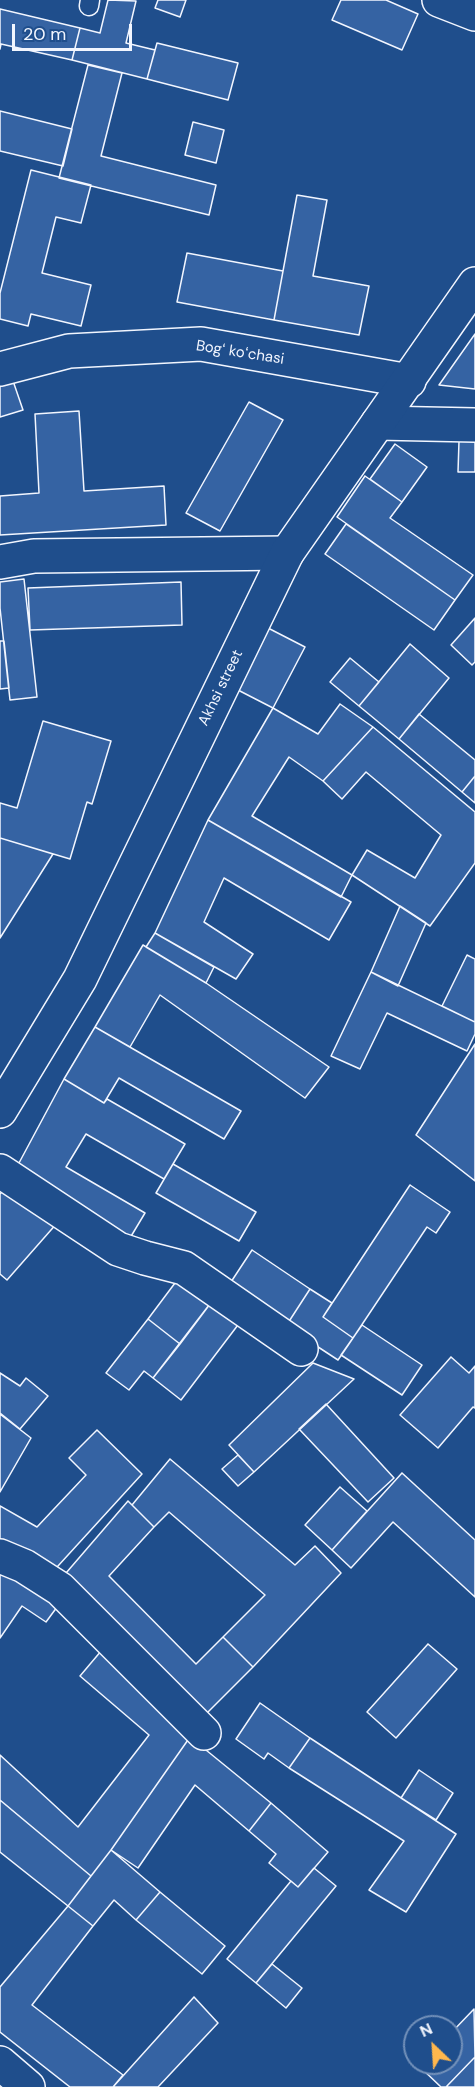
<!DOCTYPE html>
<meta charset="utf-8">
<style>
body{margin:0}
#map{position:relative;width:475px;height:2087px;overflow:hidden;background:#1f4e8c;font-family:"DM Sans",sans-serif}
canvas{display:block}
.north{position:absolute;left:403px;top:2015px;width:60px;height:60px;box-sizing:border-box;background:#1f4e8c;border:2px solid #7391ba;border-radius:50%;rotate:335deg;font-size:16px;font-weight:700;line-height:24px;text-align:center;color:#f2f6ff}
.north::after{content:'';display:block;margin:auto;width:21px;height:27px;background:#ffb74d;clip-path:polygon(50% 0,100% 100%,50% 72%,0 100%)}
.scale{position:absolute;left:12px;top:24px;width:120px;height:27px;box-sizing:border-box;border:3px solid #f2f6ff;border-top:0;padding-left:8px;font-size:18px;line-height:21px;white-space:nowrap;color:#f2f6ff;-webkit-text-stroke:4px #1f4e8c;paint-order:stroke}
</style>
<div id="map">
<canvas width="475" height="2087"></canvas>
<div class="north">N</div>
<div class="scale">20 m</div>
</div>
<script>
const ctx = document.querySelector('canvas').getContext('2d');
ctx.lineJoin = 'round';
function fillPath(path, color) { ctx.fillStyle = color; ctx.fill(path, 'evenodd'); }
const shape = rows => new Path2D(rows.map(r => 'M' + r).join(''));
function strokePath(path, color, width, dash) { ctx.strokeStyle = color; ctx.lineWidth = width; ctx.lineCap = dash ? 'butt' : 'round'; ctx.setLineDash(dash || []); ctx.stroke(path); }
function label(font, color, halo, rows, align = 'center') {
  ctx.font = font + ' "DM Sans",sans-serif'; ctx.lineWidth = 4.5; ctx.setLineDash([]); ctx.textBaseline = 'middle'; ctx.strokeStyle = halo; ctx.fillStyle = color; for (const [text, x, y, turn = 0] of rows) {
    ctx.save(); ctx.translate(x, y); ctx.rotate((+turn || 0) * Math.PI / 180); ctx.textAlign = isNaN(turn) ? turn : align; if (halo) ctx.strokeText(text, 0, 0); ctx.fillText(text, 0, 0); ctx.restore();
  }
}
const building = shape([
 [108,0,136,1,126,43,155,50,147,79,72,60,80,28,100,33,108,0],
 [158,0,186,0,180,17,155,8,158,0],
 [341,0,386,0,418,14,402,50,332,20,341,0],
 [0,9,80,28,72,60,1,44,0,49,0,9],
 [157,43,238,63,228,100,147,79,157,43],
 [88,65,122,73,101,156,216,185,209,215,59,178,88,65],
 [0,111,72,129,63,166,0,151,0,111],
 [193,122,224,130,216,163,185,155,193,122],
 [31,170,91,185,81,223,56,217,42,273,91,285,81,326,31,314,28,326,0,319,0,293,31,170],
 [297,195,327,200,313,276,369,286,359,335,274,320,297,195],
 [187,253,283,271,274,320,177,302,187,253],
 [475,334,475,389,439,385,475,334],
 [11,375,23,410,0,417,0,378,11,375],
 [249,402,283,420,220,531,186,513,249,402],
 [79,411,84,491,164,486,166,525,0,535,0,496,39,493,35,414,79,411],
 [459,441,475,441,475,472,458,472,459,441],
 [395,444,427,467,402,502,370,479,395,444],
 [365,476,402,502,390,518,473,575,455,600,337,517,365,476],
 [346,524,455,600,434,630,325,554,346,524],
 [24,579,37,697,10,700,0,608,0,582,24,579],
 [181,582,182,625,30,630,28,588,181,582],
 [475,618,475,662,472,665,451,645,475,618],
 [268,628,305,647,273,708,236,689,268,628],
 [0,641,4,641,9,688,0,689,0,641],
 [410,644,449,678,399,739,359,706,410,644],
 [350,658,379,682,359,706,330,682,350,658],
 [340,704,373,727,323,781,289,757,252,816,352,875,341,897,208,820,273,708,318,734,340,704],
 [419,714,475,760,475,776,462,792,399,739,419,714],
 [43,721,111,741,92,804,87,802,70,859,0,838,0,803,17,808,43,721],
 [373,727,475,812,475,863,430,926,352,875,367,850,415,878,441,835,366,772,342,799,323,781,373,727],
 [475,776,475,803,462,792,475,776],
 [208,820,351,902,329,940,224,878,204,922,253,954,236,979,155,933,208,820],
 [0,838,53,854,0,938,0,838],
 [400,906,426,923,398,986,371,972,400,906],
 [155,933,214,967,206,983,146,947,155,933],
 [143,945,206,983,329,1067,305,1098,160,995,130,1047,95,1027,143,945],
 [467,955,475,959,475,1022,442,1006,467,955],
 [371,972,475,1022,475,1034,467,1051,387,1013,360,1069,331,1056,371,972],
 [95,1027,241,1111,224,1139,119,1078,104,1103,64,1079,95,1027],
 [475,1044,475,1181,416,1135,475,1044],
 [64,1079,104,1103,107,1099,185,1144,164,1179,86,1134,66,1167,145,1213,124,1248,12,1176,64,1079],
 [173,1164,256,1212,239,1241,156,1193,173,1164],
 [11,1182,58,1222,7,1280,0,1274,0,1194,11,1182],
 [410,1185,450,1212,436,1233,427,1227,353,1338,323,1317,410,1185],
 [252,1250,310,1289,286,1326,227,1288,252,1250],
 [184,1271,216,1296,180,1344,148,1319,184,1271],
 [310,1289,332,1303,323,1317,353,1338,338,1360,286,1326,310,1289],
 [216,1296,244,1317,181,1400,153,1378,216,1296],
 [148,1319,180,1344,153,1378,144,1371,129,1390,106,1373,148,1319],
 [362,1325,422,1365,402,1395,341,1355,362,1325],
 [451,1357,469,1373,475,1366,475,1408,473,1407,438,1448,400,1415,451,1357],
 [313,1363,354,1379,254,1472,229,1445,313,1363],
 [0,1373,20,1386,26,1378,48,1396,20,1429,0,1413,0,1373],
 [326,1404,394,1478,368,1502,299,1429,326,1404],
 [0,1414,31,1438,0,1492,0,1414],
 [97,1430,142,1474,47,1578,0,1550,0,1506,37,1527,86,1475,69,1458,97,1430],
 [238,1455,254,1472,238,1486,222,1469,238,1455],
 [170,1459,295,1565,315,1546,341,1573,253,1667,223,1637,265,1595,169,1512,154,1527,132,1505,170,1459],
 [402,1473,475,1540,475,1597,393,1522,351,1568,332,1550,402,1473],
 [340,1487,367,1511,332,1550,305,1525,340,1487],
 [128,1501,154,1527,109,1576,196,1664,223,1637,253,1667,200,1720,60,1580,128,1501],
 [9,1562,63,1599,46,1622,22,1606,0,1638,0,1575,9,1562],
 [107,1644,190,1737,111,1850,91,1876,0,1800,0,1755,78,1827,149,1735,80,1676,107,1644],
 [428,1644,457,1669,396,1738,367,1712,428,1644],
 [260,1703,310,1738,289,1768,268,1753,264,1759,236,1739,260,1703],
 [190,1737,271,1803,249,1831,195,1785,138,1868,111,1850,190,1737],
 [310,1738,456,1834,406,1912,369,1890,404,1841,289,1768,310,1738],
 [419,1770,453,1793,436,1820,401,1798,419,1770],
 [0,1800,91,1876,68,1906,0,1852,0,1800],
 [271,1803,328,1852,298,1887,269,1863,276,1854,249,1831,271,1803],
 [111,1850,160,1892,136,1920,114,1900,93,1926,68,1906,111,1850],
 [314,1868,336,1886,256,1983,227,1959,291,1881,298,1887,314,1868],
 [160,1892,225,1946,202,1974,136,1920,160,1892],
 [68,1906,93,1926,32,2005,123,2075,113,2087,70,2087,0,2032,0,1987,68,1906],
 [272,1964,302,1988,286,2008,256,1983,272,1964],
 [194,1997,218,2023,158,2087,113,2087,194,1997],
 [474,2009,475,2057,446,2087,441,2087,419,2066,422,2063,451,2063,451,2033,474,2009],
 [475,2057,475,2087,446,2087,475,2057]
]);
fillPath(building, '#3563a3');
strokePath(building, '#f2f6ff', 1.5);
const lane = shape([
 [89,6,90,0]
]);
const street = shape([
 [439,0,475,14],
 [0,369,69,351,201,344,409,381],
 [378,423,475,425],
 [0,562,34,556,287,553],
 [0,1171,118,1249,145,1258,184,1268,301,1349],
 [0,1556,24,1566,60,1589,204,1733],
 [0,2063,28,2087]
]);
const secondary = shape([
 [0,1111,80,979,287,553,475,284]
]);
strokePath(lane, '#f2f6ff', 21);
strokePath(street, '#f2f6ff', 36);
strokePath(secondary, '#f2f6ff', 36);
strokePath(lane, '#1f4e8c', 18);
strokePath(street, '#1f4e8c', 33);
strokePath(secondary, '#1f4e8c', 33);
label('15px', '#f2f6ff', '#1f4e8c', [
 ["Bogʻ koʻchasi",240,353,9],
 ["Akhsi street",221,688,-64]
]);
</script>
